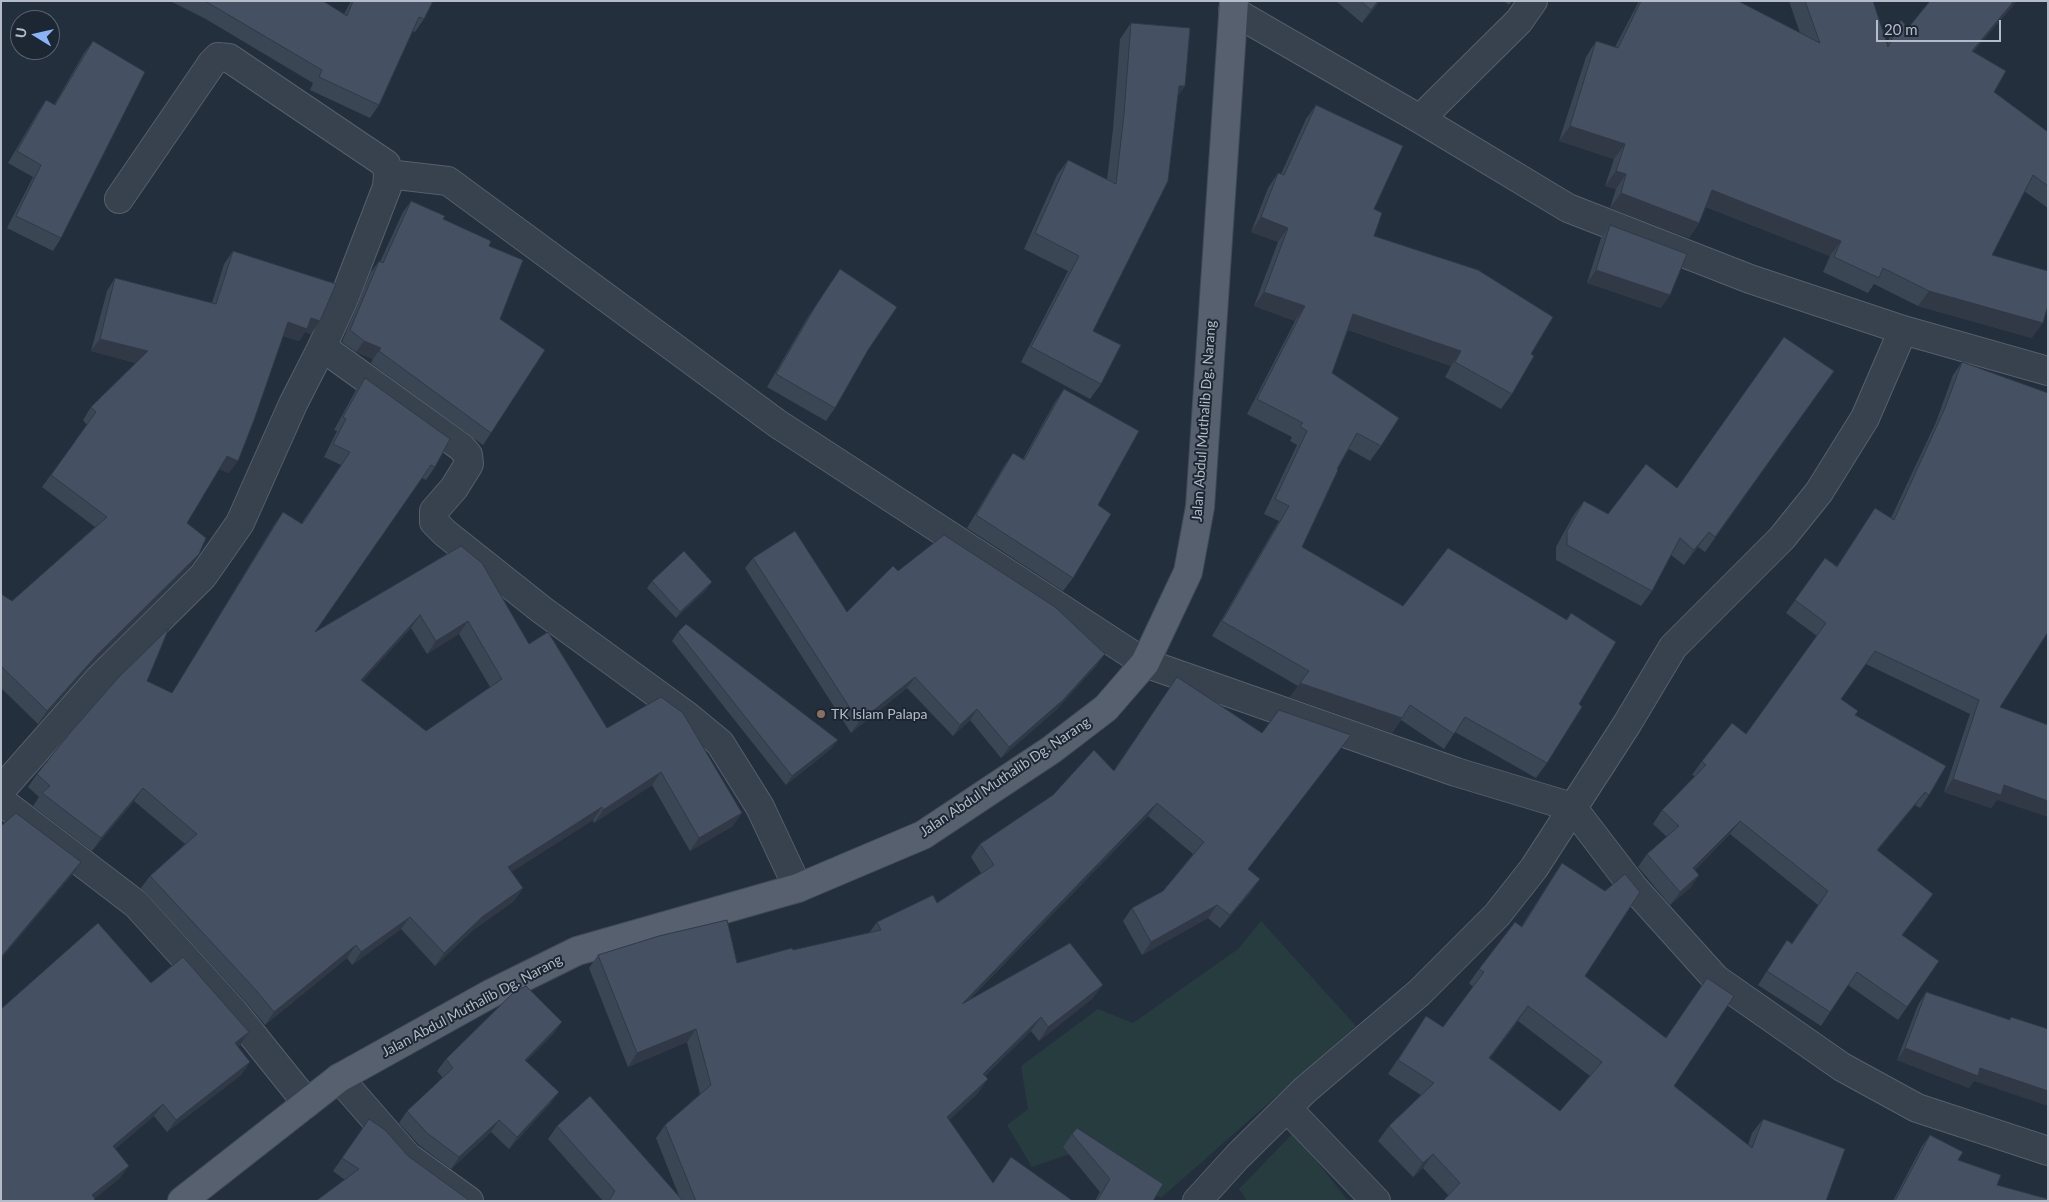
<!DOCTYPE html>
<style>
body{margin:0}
#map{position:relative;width:2049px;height:1202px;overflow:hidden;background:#242f3e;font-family:Lato,sans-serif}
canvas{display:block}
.frame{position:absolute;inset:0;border:2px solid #b4bcc9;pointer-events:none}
.north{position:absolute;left:10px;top:10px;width:50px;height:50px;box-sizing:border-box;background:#1d2633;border:1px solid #59626f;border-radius:50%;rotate:279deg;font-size:14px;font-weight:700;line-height:20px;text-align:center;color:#b4bcc9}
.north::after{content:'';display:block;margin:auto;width:18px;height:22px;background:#8ab4f8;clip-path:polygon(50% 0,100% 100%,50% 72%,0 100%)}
.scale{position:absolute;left:1876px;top:20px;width:125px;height:22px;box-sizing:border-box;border:2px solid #b4bcc9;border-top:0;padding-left:6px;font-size:15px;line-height:18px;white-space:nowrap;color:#b4bcc9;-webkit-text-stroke:4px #1d2633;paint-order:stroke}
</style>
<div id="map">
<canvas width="2049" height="1202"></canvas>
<div class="frame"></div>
<div class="north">U</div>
<div class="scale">20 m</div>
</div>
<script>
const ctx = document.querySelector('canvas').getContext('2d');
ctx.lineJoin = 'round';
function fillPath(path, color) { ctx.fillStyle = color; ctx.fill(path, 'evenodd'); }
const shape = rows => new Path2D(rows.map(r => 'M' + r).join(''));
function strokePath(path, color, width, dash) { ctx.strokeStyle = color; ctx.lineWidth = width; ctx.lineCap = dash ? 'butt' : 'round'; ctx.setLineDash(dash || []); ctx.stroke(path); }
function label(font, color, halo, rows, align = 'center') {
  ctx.font = font + ' Lato,sans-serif'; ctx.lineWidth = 4; ctx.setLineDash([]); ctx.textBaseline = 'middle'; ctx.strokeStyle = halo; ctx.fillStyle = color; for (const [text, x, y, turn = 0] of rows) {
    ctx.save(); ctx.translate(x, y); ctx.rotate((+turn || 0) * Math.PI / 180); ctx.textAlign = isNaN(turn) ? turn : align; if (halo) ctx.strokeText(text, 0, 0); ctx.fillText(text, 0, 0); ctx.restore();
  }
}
fillPath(shape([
 [1261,921,1356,1026,1161,1198,1082,1150,1032,1167,1007,1125,1028,1109,1021,1066,1098,1009,1133,1023,1238,949],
 [1294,1132,1348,1201,1247,1201,1239,1189]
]), '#263c3f');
const minor = shape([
 [1233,11,1420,119,1568,208,1750,279,1903,330,2048,371],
 [1420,119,1519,21,1533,1],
 [388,174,448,181,778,424,1145,663,1456,772,1572,807,1634,888,1716,979,1842,1067,1917,1108,2048,1151],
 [119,199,212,63,218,57,229,58,386,164,388,174,387,187,345,296,322,347],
 [1,790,98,680,203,576,240,523,293,404,322,347,461,447,468,455,469,464,454,488,434,511,434,522,445,533,542,610,686,715,720,743,760,807,798,888],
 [1,801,136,904,234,1012,307,1103],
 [339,1078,408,1157,469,1201],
 [1287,1108,1376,1201],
 [1197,1201,1238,1156,1305,1090,1419,993,1497,915,1534,868,1627,724,1673,647,1782,538,1819,492,1865,418,1903,330]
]);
const primary = shape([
 [182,1201,339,1078,490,994,577,951,798,888,923,835,1051,750,1106,708,1145,663,1188,572,1200,507,1234,1]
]);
strokePath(minor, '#565f6c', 30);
strokePath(primary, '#414a57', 30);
strokePath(minor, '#38414e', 28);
strokePath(primary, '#56606e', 28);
fillPath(shape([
 [170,1,323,1,344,14,351,1,433,1,424,19,415,32,412,31,379,105,370,118,310,90,313,83,204,18],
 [1336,1,1380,1,1362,23],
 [1504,1,1512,1,1509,5],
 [1639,1,1738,1,1800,33,1789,1,1873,1,1887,43,1891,35,1901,20,1908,28,2017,1,1973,52,1994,92,2048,132,2048,208,2024,191,1992,255,2032,338,1918,306,1874,284,1868,293,1823,272,1830,256,1706,207,1699,223,1689,238,1610,208,1616,189,1605,186,1614,159,1559,141,1586,57,1596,41,1615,47],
 [1131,23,1185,86,1177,97,1093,331,1101,384,1090,399,1021,362,1068,271,1024,249,1057,175,1068,160,1107,180,1113,129,1120,39],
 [93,41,61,238,53,251,7,228,33,177,8,163,38,112,46,100,54,105,84,53],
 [1316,105,1374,209,1374,236,1531,354,1512,394,1501,409,1445,377,1451,366,1348,330,1332,373,1381,446,1370,461,1349,449,1337,469,1302,547,1403,606,1566,620,1571,613,1579,704,1547,763,1536,778,1455,732,1444,749,1401,720,1392,733,1290,697,1298,686,1212,636,1279,521,1264,514,1297,445,1290,441,1292,437,1247,414,1295,321,1254,306,1278,242,1251,232,1268,188,1278,173,1281,174,1306,119],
 [411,201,489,246,500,319,491,433,483,445,371,363,373,359,356,352,342,342,371,272,379,261,380,262,403,212],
 [1610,225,1661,308,1587,283,1601,238],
 [233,251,311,334,305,332,299,341,283,336,229,473,219,469,187,523,199,554,190,566,87,669,38,724,1,688,1,594,12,601,95,527,42,487,87,425,83,420,91,407,136,363,91,351,107,291,115,278,212,303,224,264],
 [831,282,868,350,835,408,826,421,767,387,806,320],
 [1962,362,2048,393,2048,635,2046,634,2000,707,1997,800,1991,808,1944,792,1970,714,1866,664,1841,699,1929,795,1920,808,1915,805,1878,850,1924,907,1902,935,1939,961,1898,1020,1848,985,1821,1026,1758,985,1787,940,1792,943,1818,905,1730,834,1695,870,1699,875,1690,888,1670,905,1638,867,1647,854,1667,837,1653,824,1662,810,1695,776,1692,775,1702,761,1746,734,1817,636,1786,613,1825,558,1837,566,1875,508,1891,518,1936,422,1953,375],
 [1834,371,1705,552,1698,547,1684,565,1671,555,1652,591,1641,606,1556,560,1556,547,1573,516,1584,501,1608,514,1677,488],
 [365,378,435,467,426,480,422,478,315,632,461,546,529,644,607,728,733,826,690,851,652,785,594,823,593,820,511,872,523,888,514,901,473,930,435,966,401,929,352,965,347,958,265,1025,246,1002,141,888,150,876,185,844,134,801,92,851,33,806,39,797,28,787,37,774,172,693,274,525,283,512,301,524,341,465,324,457,337,431,334,430,356,390],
 [411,628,427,654,459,634,490,687,426,731,362,681],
 [1064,389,1098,505,1073,578,1063,591,967,528,1004,466,1013,453,1023,459,1055,402],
 [753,558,847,612,898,571,1097,665,1056,710,1001,758,970,720,953,736,907,688,851,733,745,568],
 [652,581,707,589,676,618,647,588],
 [678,632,832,748,786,785,672,641],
 [1177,677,1262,733,1351,735,1341,748,1248,869,1251,892,1220,928,1208,918,1142,955,1123,921,1132,908,1163,891,1193,854,1148,816,970,999,1093,998,1039,1041,1031,1031,985,1076,978,1093,949,1120,993,1183,1073,1201,603,1201,548,1139,557,1126,679,1196,656,1138,665,1125,700,1094,687,1042,628,1067,589,968,598,955,737,963,793,950,869,933,877,922,937,903,981,873,971,857,980,844,1114,770],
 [1562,863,1585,976,1674,1086,1748,1145,1752,1133,1763,1119,1845,1149,1448,1195,1423,1168,1413,1177,1378,1141,1389,1126,1421,1095,1388,1074,1426,1016,1443,1027,1473,987,1469,983,1479,969,1521,927,1552,878],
 [1518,1021,1590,1076,1560,1111,1490,1058],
 [151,983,249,1032,240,1045,238,1047,250,1062,241,1075,167,1132,154,1116,115,1149,120,1178,95,1198],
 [1926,992,2009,1020,2011,1017,2048,1029,1974,1081,1969,1088,1897,1060,1918,1005],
 [562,1022,553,1034,526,1061,551,1103,509,1149,491,1132,451,1169,419,1145,399,1123,407,1111,443,1078,437,1071,446,1059],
 [369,1119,408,1156,345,1180,333,1171],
 [1072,1134,1153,1201,1095,1201,1100,1192,1063,1147],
 [1930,1135,1958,1160,1997,1185,2048,1201,1893,1201,1922,1146]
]), '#3b4654');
fillPath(shape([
 [1378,1,1380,1,1362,23,1371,10],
 [2014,1,2017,1,1961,66,1972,51],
 [1179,86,1185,86,1174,101],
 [1570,126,1625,144,1614,159,1559,141],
 [1616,171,1626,174,1616,189,1605,186],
 [1712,190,1841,241,1830,256,1702,205],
 [1621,193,1699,223,1689,238,1610,208],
 [1261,217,1288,228,1278,242,1251,232],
 [1596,270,1670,295,1661,308,1587,283],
 [1929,291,2043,323,2032,338,1918,306],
 [1264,292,1305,306,1295,321,1254,306],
 [1353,314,1461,351,1451,366,1343,328],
 [311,318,320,321,311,334,305,332,299,341,279,335,288,322],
 [100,339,148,351,139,364,91,351],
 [364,341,381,348,373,359,356,352],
 [227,456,238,461,229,473,218,469],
 [1709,532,1698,547,1684,565,1694,550],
 [199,554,190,566,87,669,38,724,47,711,96,656],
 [712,582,707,589,676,618,680,612],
 [420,615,411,628,352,693,361,680],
 [468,621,459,634,427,654,436,641],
 [1105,654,1097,665,1056,710,1001,758,1009,747],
 [915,677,907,688,851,733,859,722],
 [1300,683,1402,718,1392,733,1290,697],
 [977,709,970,720,953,736,960,725],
 [838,740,832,748,786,785,792,776],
 [661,772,652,785,594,823,603,810],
 [1953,779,2004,785,2048,801,2048,817,1997,800,1991,808,1944,792],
 [143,788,134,801,92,851,101,838],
 [1925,792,1915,805,1867,863,1877,850],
 [1157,803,1148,816,952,1017,962,1004],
 [602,807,593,820,499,880,508,867],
 [742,813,733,826,690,851,699,838],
 [1740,821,1730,834,1684,882,1693,868],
 [81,862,72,875,1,959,1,957],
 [1699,875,1690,888,1670,905,1680,892],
 [1260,879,1251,892,1220,928,1230,915],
 [523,888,514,901,473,930,435,966,444,953,482,917],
 [1933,894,1924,907,1893,948,1902,935],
 [1217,905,1208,918,1142,955,1151,942],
 [410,917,401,929,352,965,361,952],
 [356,945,347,958,265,1025,274,1012],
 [1103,985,1093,998,1039,1041,1048,1027],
 [1528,1006,1518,1021,1479,1072,1489,1058],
 [1041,1017,1031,1031,974,1087,983,1074],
 [562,1022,553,1034,516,1071,525,1060],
 [696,1029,687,1042,628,1067,637,1053],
 [249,1032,240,1045,227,1056,235,1043],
 [1905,1048,1980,1068,2048,1091,2048,1106,1974,1081,1969,1088,1897,1060],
 [250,1062,241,1075,167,1132,176,1120],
 [988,1079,978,1093,938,1131,947,1117],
 [559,1092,551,1103,509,1149,517,1137],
 [163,1104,154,1116,104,1158,113,1146],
 [499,1120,491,1132,451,1169,459,1157],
 [1433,1154,1423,1168,1413,1177,1423,1163],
 [129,1166,120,1178,92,1201,92,1195]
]), '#303945');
const building = shape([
 [205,1,323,1,347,16,353,1,433,1,424,19,419,17,379,105,319,77,322,70,205,1],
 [1361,1,1378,1,1371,10,1361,1],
 [1641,1,1738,1,1820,43,1805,1,1873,1,1888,47,1901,20,1908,28,1930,1,2014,1,1972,51,2006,71,1994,92,2048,132,2048,186,2033,175,1992,255,2048,271,2048,305,2043,323,1929,291,1883,268,1879,278,1834,257,1841,241,1712,190,1699,223,1621,193,1626,174,1616,171,1625,144,1570,126,1596,41,1618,48,1641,1],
 [1131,23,1190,28,1185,86,1179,86,1168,181,1093,331,1121,345,1101,384,1031,347,1079,256,1035,233,1068,160,1116,184,1124,114,1131,23],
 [93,41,145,72,61,238,16,216,41,165,17,151,46,100,55,105,93,41],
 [1316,105,1403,146,1374,209,1382,213,1374,236,1478,270,1553,317,1531,354,1534,356,1512,394,1455,362,1461,351,1353,314,1332,373,1399,418,1381,446,1357,433,1337,469,1338,470,1302,547,1403,606,1448,548,1567,620,1571,613,1616,642,1579,704,1582,707,1547,763,1465,717,1454,734,1410,705,1402,718,1300,683,1309,671,1222,621,1289,506,1275,499,1307,431,1300,426,1303,423,1257,399,1305,306,1264,292,1288,228,1261,217,1278,173,1284,175,1316,105],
 [411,201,445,216,443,219,491,241,489,246,523,260,500,319,545,350,491,433,379,351,381,348,364,341,350,330,379,261,383,263,411,201],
 [1610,225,1687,254,1670,295,1596,270,1610,225],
 [233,251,336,284,320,321,311,318,307,329,288,322,254,420,238,461,227,456,187,523,206,538,199,554,96,656,47,711,1,666,1,594,12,601,107,517,51,475,96,412,91,407,148,351,100,339,115,278,216,304,233,251],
 [840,269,897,307,868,350,835,408,776,374,815,307,840,269],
 [1784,337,1834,371,1715,537,1709,532,1694,550,1680,538,1652,591,1567,545,1567,531,1584,501,1608,514,1646,464,1677,488,1784,337],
 [1962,362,2048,393,2048,632,2000,707,2048,725,2048,801,2004,785,2001,795,1953,779,1979,700,1875,651,1841,699,1858,711,1855,715,1946,766,1929,795,1925,792,1877,850,1933,894,1902,935,1939,961,1907,1007,1857,972,1830,1012,1767,971,1787,940,1792,944,1828,891,1740,821,1693,868,1699,875,1680,892,1647,854,1679,826,1662,810,1706,765,1702,761,1732,723,1746,734,1826,623,1795,600,1825,558,1837,567,1875,508,1894,520,1945,408,1962,362],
 [365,378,450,439,435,467,431,465,315,632,461,546,482,563,529,644,548,632,607,728,661,697,683,713,742,813,699,838,661,772,603,810,602,807,508,867,523,888,482,917,444,953,410,917,361,952,356,945,274,1012,255,989,150,876,197,834,143,788,101,838,42,793,50,786,37,774,70,733,118,678,169,628,147,681,172,693,283,512,302,524,350,452,333,444,346,419,343,417,365,378],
 [420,615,436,641,468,621,502,679,426,731,361,680,420,615],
 [1064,389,1139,431,1098,505,1111,514,1073,578,976,515,1013,453,1024,460,1064,389],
 [795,531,847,612,893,566,898,571,944,535,1055,607,1105,654,1063,700,1009,747,977,709,960,725,915,677,859,722,753,558,795,531],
 [684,551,712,582,680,612,652,581,684,551],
 [686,624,838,740,792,776,678,632,686,624],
 [1177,677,1262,733,1279,710,1351,735,1248,869,1260,879,1230,915,1217,905,1151,942,1132,908,1163,891,1204,842,1157,803,962,1004,1070,943,1103,985,1048,1027,1041,1017,983,1074,988,1079,947,1117,993,1183,1011,1157,1073,1201,696,1201,665,1125,711,1085,696,1029,637,1053,598,955,659,936,727,920,737,963,792,948,793,950,881,930,877,922,933,895,937,903,994,865,980,844,1053,795,1094,750,1114,771,1177,677],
 [16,813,81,862,1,957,1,826,16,813],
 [1562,863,1605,891,1625,874,1640,892,1585,976,1666,1038,1707,978,1734,996,1674,1086,1752,1148,1763,1119,1845,1149,1826,1201,1720,1201,1717,1200,1716,1201,1443,1201,1460,1183,1433,1154,1423,1163,1389,1126,1434,1083,1398,1060,1426,1016,1443,1027,1484,972,1479,969,1515,922,1522,927,1562,863],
 [1528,1006,1602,1062,1560,1111,1489,1058,1528,1006],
 [98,923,151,983,183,957,249,1032,235,1043,250,1062,176,1120,163,1104,113,1146,129,1166,92,1195,95,1199,93,1201,1,1201,1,1009,98,923],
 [526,986,562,1022,525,1060,559,1092,517,1137,499,1120,459,1157,427,1133,407,1111,453,1068,446,1059,514,992,526,986],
 [1926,992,2010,1020,2011,1017,2048,1029,2048,1091,1980,1068,1978,1076,1905,1048,1926,992],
 [590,1096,683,1201,609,1201,615,1191,557,1126,590,1096],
 [369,1119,385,1130,408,1156,470,1201,316,1201,359,1169,342,1158,369,1119],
 [1077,1128,1163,1184,1153,1201,1097,1201,1110,1179,1072,1134,1077,1128],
 [1930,1135,1963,1152,1958,1160,2001,1175,1997,1185,2048,1199,2048,1201,1895,1201,1930,1135]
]);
fillPath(building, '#455162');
strokePath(building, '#303945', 1);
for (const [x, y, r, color] of [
 [821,714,5,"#8d6e63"]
]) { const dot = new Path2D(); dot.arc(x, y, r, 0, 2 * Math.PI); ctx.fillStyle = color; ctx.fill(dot); strokePath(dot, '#1d2633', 2); }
label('14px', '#b4bcc9', '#1d2633', [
 ["Jalan Abdul Muthalib Dg. Narang",1204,421,-86],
 ["Jalan Abdul Muthalib Dg. Narang",1005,777,-34],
 ["Jalan Abdul Muthalib Dg. Narang",472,1006,-28]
]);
label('14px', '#b4bcc9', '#1d2633', [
 ["TK Islam Palapa",831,714]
], 'left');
</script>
